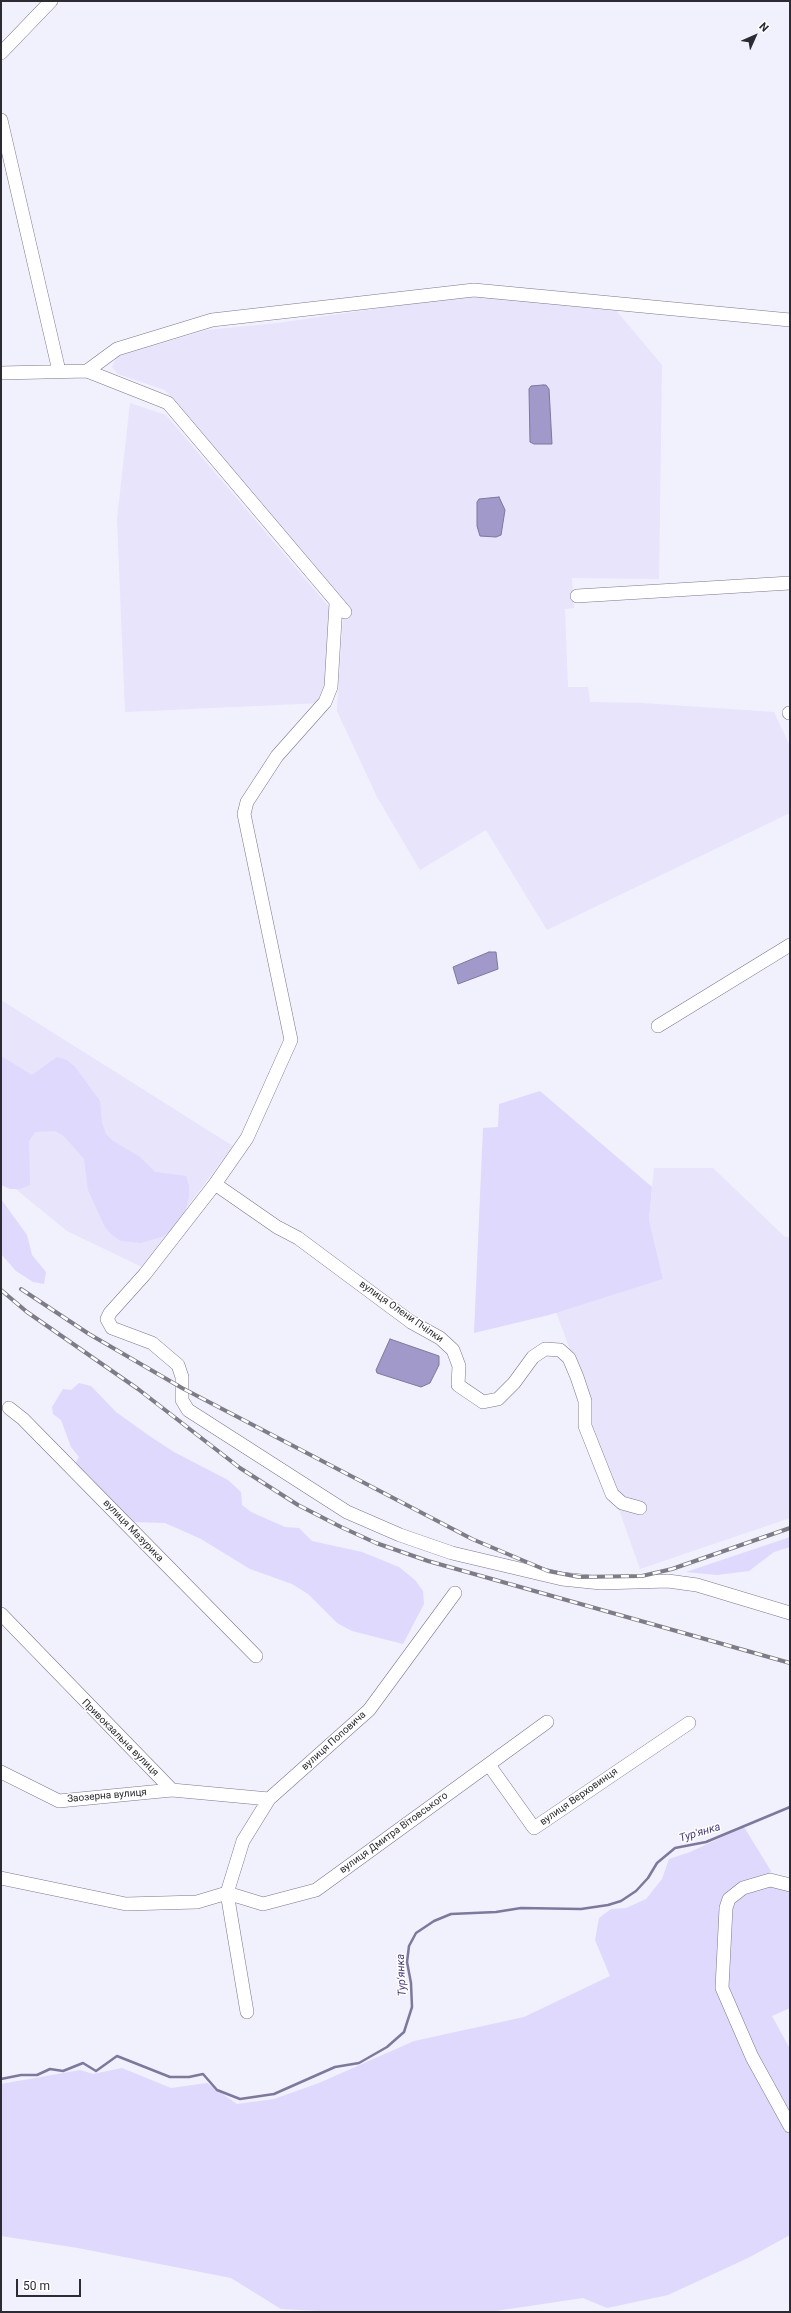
<!DOCTYPE html>
<meta charset="utf-8">
<style>
body{margin:0}
#map{position:relative;width:791px;height:2313px;overflow:hidden;background:#f1f0fd;font-family:Roboto,sans-serif}
canvas{display:block}
.frame{position:absolute;inset:0;border:2px solid #2c2b33;pointer-events:none}
.north{position:absolute;left:735px;top:16px;width:40px;height:40px;-webkit-text-stroke:3px #fff;paint-order:stroke;rotate:45deg;font-size:11px;font-weight:700;line-height:16px;text-align:center;color:#2c2b33}
.north::after{content:'';display:block;margin:auto;width:14px;height:18px;background:#2c2b33;clip-path:polygon(50% 0,100% 100%,50% 72%,0 100%)}
.scale{position:absolute;left:16px;top:2279px;width:65px;height:18px;box-sizing:border-box;border:2px solid #2c2b33;border-top:0;padding-left:5px;font-size:12px;line-height:14px;white-space:nowrap;color:#2c2b33;-webkit-text-stroke:3px #fff;paint-order:stroke}
</style>
<div id="map">
<canvas width="791" height="2313"></canvas>
<div class="frame"></div>
<div class="north">N</div>
<div class="scale">50 m</div>
</div>
<script>
const ctx = document.querySelector('canvas').getContext('2d');
ctx.lineJoin = 'round';
function fillPath(path, color) { ctx.fillStyle = color; ctx.fill(path, 'evenodd'); }
const shape = rows => new Path2D(rows.map(r => 'M' + r).join(''));
function strokePath(path, color, width, dash) { ctx.strokeStyle = color; ctx.lineWidth = width; ctx.lineCap = dash ? 'butt' : 'round'; ctx.setLineDash(dash || []); ctx.stroke(path); }
function label(font, color, halo, rows, align = 'center') {
  ctx.font = font + ' Roboto,sans-serif'; ctx.lineWidth = 3; ctx.setLineDash([]); ctx.textBaseline = 'middle'; ctx.strokeStyle = halo; ctx.fillStyle = color; for (const [text, x, y, turn = 0] of rows) {
    ctx.save(); ctx.translate(x, y); ctx.rotate((+turn || 0) * Math.PI / 180); ctx.textAlign = isNaN(turn) ? turn : align; if (halo) ctx.strokeText(text, 0, 0); ctx.fillText(text, 0, 0); ctx.restore();
  }
}
fillPath(shape([
 [471,295,614,308,662,365,659,579,572,578,574,608,565,609,568,687,588,687,590,702,642,703,774,712,790,746,790,813,547,930,486,830,420,870,377,797,337,711,344,601,165,390,118,374,112,367,117,356,207,330,278,323],
 [130,403,166,415,329,607,326,686,321,703,125,712,117,519],
 [1,1000,233,1146,142,1267,67,1231,1,1177],
 [654,1168,713,1168,785,1237,790,1237,790,1518,640,1569,588,1422,589,1401,556,1312,663,1279,649,1220]
]), '#e7e4fb');
fillPath(shape([
 [1,1056,32,1075,57,1057,67,1060,75,1067,100,1101,102,1123,106,1134,113,1141,140,1157,155,1172,186,1176,189,1186,189,1196,184,1217,180,1227,161,1237,141,1243,121,1241,112,1235,105,1227,88,1190,84,1159,64,1136,55,1131,35,1132,29,1141,30,1185,20,1189,10,1189,1,1185],
 [540,1091,652,1187,649,1220,663,1279,549,1315,474,1333,483,1128,498,1127,499,1104],
 [1,1199,27,1235,32,1255,46,1272,44,1284,33,1282,16,1271,1,1254],
 [79,1383,91,1386,116,1412,151,1437,174,1452,228,1480,241,1492,242,1505,251,1512,285,1527,299,1528,312,1541,362,1552,399,1567,415,1580,423,1591,424,1604,403,1644,352,1631,337,1623,308,1594,292,1584,250,1569,201,1539,181,1530,165,1523,131,1522,72,1469,79,1457,71,1447,61,1420,53,1414,52,1407,63,1389,71,1390],
 [790,1537,790,1547,774,1552,749,1571,717,1575,686,1572],
 [744,1827,771,1871,769,1877,790,1886,790,2008,772,2016,790,2049,790,2235,748,2258,668,2295,607,2308,583,2298,489,2312,337,2312,281,2309,231,2278,78,2248,1,2236,1,2084,80,2070,93,2074,122,2068,171,2088,207,2083,237,2104,274,2099,319,2083,414,2041,524,2017,610,1976,595,1940,599,1918,611,1909,626,1908,646,1899,662,1879,669,1859,690,1852]
]), '#ded9fd');
const water = shape([
 [543,385,546,385,549,389,552,444,534,444,530,442,529,389,531,386,543,385],
 [499,497,505,510,501,535,496,537,480,536,477,526,477,502,479,499,499,497],
 [489,952,496,952,498,969,458,984,453,967,489,952],
 [390,1339,439,1356,439,1365,430,1383,421,1387,377,1373,376,1370,390,1339]
]);
fillPath(water, '#a099c9');
strokePath(water, '#7d789c', 1);
strokePath(shape([
 [1,2079,21,2075,37,2075,50,2069,63,2071,83,2063,96,2071,117,2056,170,2077,189,2077,203,2074,217,2090,240,2099,274,2094,335,2067,359,2063,387,2047,404,2032,412,2007,411,1983,407,1962,409,1946,416,1933,434,1921,451,1914,496,1912,521,1908,581,1909,608,1905,621,1901,636,1891,648,1878,657,1863,675,1848,706,1842,790,1807]
]), '#7d789c', 2.5);
const minor = shape([
 [1,53,51,1],
 [1,120,59,371],
 [87,371,117,349,212,320,474,290,790,320],
 [1,373,87,371,168,403,345,612],
 [577,596,790,583],
 [336,603,331,687,325,702,277,756,247,802,244,814,291,1040,247,1138,215,1184,145,1274,110,1313,107,1319,112,1328,152,1343,178,1365,182,1377,182,1400,188,1410,347,1512,400,1535,452,1553,562,1579,601,1583,668,1581,697,1585,790,1613],
 [789,713,790,713],
 [658,1026,790,945],
 [215,1184,277,1227,298,1238,411,1322,440,1338,453,1350,459,1366,458,1385,483,1402,498,1399,514,1383,533,1357,545,1349,560,1350,569,1358,577,1377,585,1401,585,1426,612,1494,622,1503,640,1508],
 [9,1408,23,1419,256,1656],
 [1,1614,172,1790,269,1799],
 [489,1765,534,1828,689,1723],
 [1,1772,59,1801,172,1790],
 [1,1878,126,1904,197,1902,227,1893],
 [790,1885,770,1880,743,1888,729,1899,726,1908,722,1988,752,2057,790,2126],
 [227,1893,263,1904,316,1890,547,1722],
 [247,2012,227,1893,243,1841,269,1799,369,1710,455,1593]
]);
strokePath(minor, '#7b788b', 14);
strokePath(minor, '#fff', 13);
const rail = shape([
 [21,1289,89,1334,182,1388,472,1539,548,1571,579,1577,642,1576,672,1569,790,1528],
 [1,1290,27,1312,138,1389,240,1468,298,1505,341,1527,376,1543,428,1561,790,1663]
]);
strokePath(rail, '#7e7d87', 4);
strokePath(rail, '#fff', 2.5, [8]);
label('10px', '#2c2b33', '#fff', [
 ["вулиця Олени Пчілки",401,1312,35],
 ["вулиця Мазурика",133,1531,46],
 ["Привокзальна вулиця",120,1738,45],
 ["вулиця Поповича",334,1741,-42],
 ["Заозерна вулиця",107,1796,-5],
 ["вулиця Верховинця",579,1797,-35],
 ["вулиця Дмитра Вітовського",394,1833,-36]
]);
label('italic 11px', '#473a77', '#fff', [
 ["Тур'янка",700,1833,-17],
 ["Тур'янка",402,1975,-93]
]);
</script>
